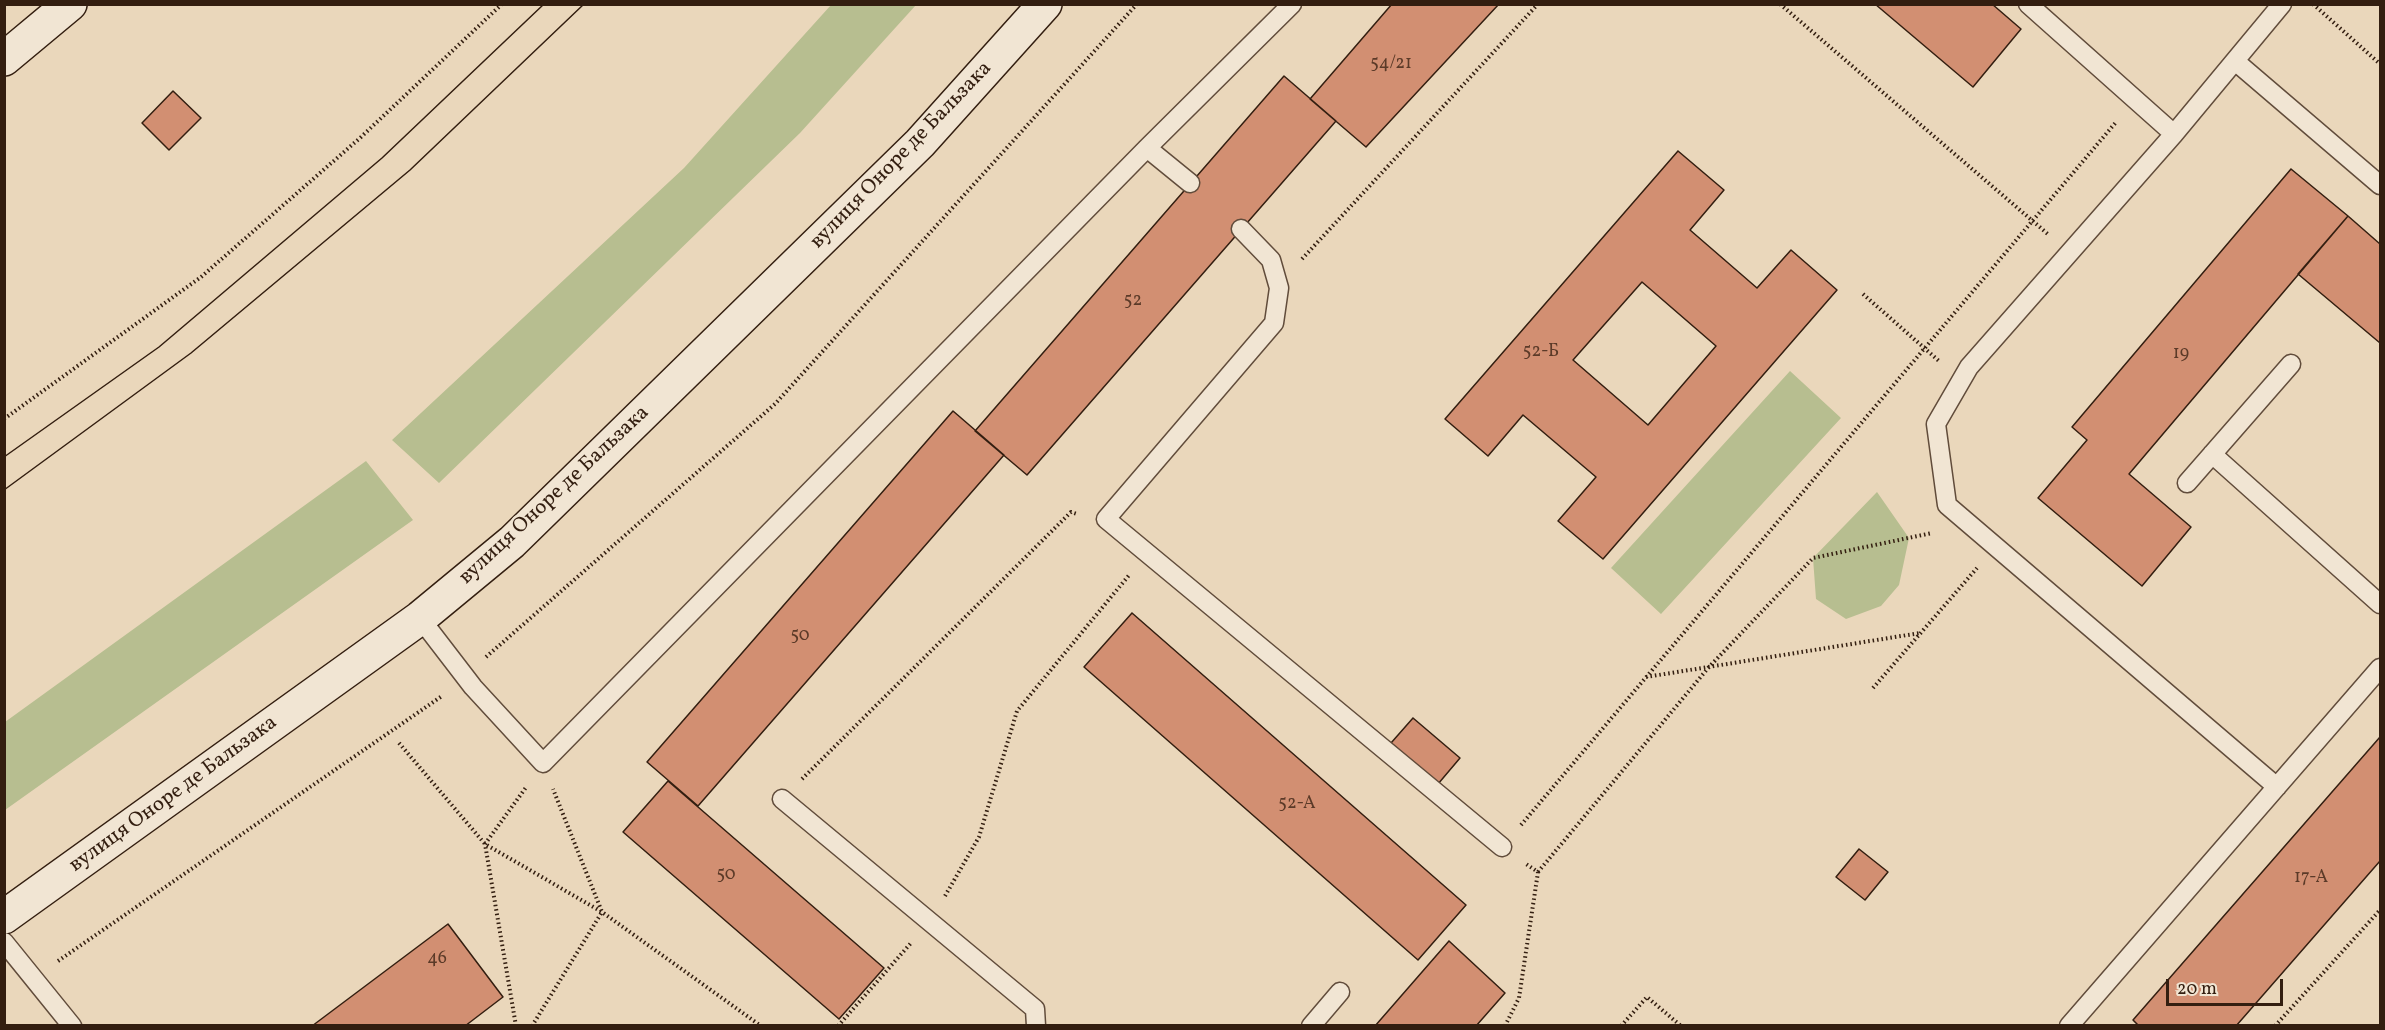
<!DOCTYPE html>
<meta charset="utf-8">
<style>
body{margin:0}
#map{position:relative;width:2385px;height:1030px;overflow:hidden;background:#ead7bb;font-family:Vollkorn,serif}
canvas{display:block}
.frame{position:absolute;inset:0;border:6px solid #331e10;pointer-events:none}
.scale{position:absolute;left:2166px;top:979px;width:117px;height:27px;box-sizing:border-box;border:3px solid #331e10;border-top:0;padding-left:8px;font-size:18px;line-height:21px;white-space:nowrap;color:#331e10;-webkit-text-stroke:4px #f1e5d3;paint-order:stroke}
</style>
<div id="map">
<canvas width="2385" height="1030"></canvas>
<div class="frame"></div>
<div class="scale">20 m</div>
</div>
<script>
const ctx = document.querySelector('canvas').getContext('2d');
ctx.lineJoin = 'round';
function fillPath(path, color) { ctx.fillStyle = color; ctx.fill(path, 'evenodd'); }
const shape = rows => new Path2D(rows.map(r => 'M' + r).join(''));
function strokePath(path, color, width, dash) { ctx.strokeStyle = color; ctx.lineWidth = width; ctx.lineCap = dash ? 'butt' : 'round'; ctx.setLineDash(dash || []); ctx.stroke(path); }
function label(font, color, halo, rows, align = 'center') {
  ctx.font = font + ' Vollkorn,serif'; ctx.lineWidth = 4.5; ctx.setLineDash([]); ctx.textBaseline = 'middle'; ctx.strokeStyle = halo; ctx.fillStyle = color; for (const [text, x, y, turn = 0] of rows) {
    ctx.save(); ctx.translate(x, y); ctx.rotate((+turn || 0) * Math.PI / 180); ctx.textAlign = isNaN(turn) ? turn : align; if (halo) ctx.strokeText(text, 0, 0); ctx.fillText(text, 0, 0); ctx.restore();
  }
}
fillPath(shape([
 [831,5,916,5,800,133,439,483,392,440,684,168],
 [1790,371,1841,418,1661,614,1611,568],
 [366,461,413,520,5,810,5,722],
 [1877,492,1909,538,1899,585,1881,606,1846,619,1816,599,1813,558]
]), '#b7be90');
const building = shape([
 [1392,4,1499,4,1366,147,1310,99,1392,4],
 [1875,4,1992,4,2021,29,1973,87,1875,4],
 [1284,76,1336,121,1027,475,975,431,1284,76],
 [173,91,201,118,169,150,142,123,173,91],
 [1678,151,1724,190,1690,230,1757,288,1791,250,1837,290,1603,559,1558,521,1596,477,1523,415,1488,456,1445,419,1678,151],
 [1642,282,1716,346,1648,425,1573,360,1642,282],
 [2291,169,2348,216,2129,474,2191,527,2142,586,2038,498,2087,440,2072,427,2291,169],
 [2348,216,2380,244,2380,343,2298,274,2348,216],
 [953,411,1004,455,698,806,647,762,953,411],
 [1132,613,1466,905,1418,960,1084,667,1132,613],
 [1413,718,1460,758,1438,784,1391,743,1413,718],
 [2380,737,2380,861,2236,1026,2139,1026,2133,1020,2380,737],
 [668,781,884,968,839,1019,623,832,668,781],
 [1859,849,1888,872,1865,900,1836,877,1859,849],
 [448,924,503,997,465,1026,312,1026,448,924],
 [1449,941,1505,993,1476,1026,1375,1026,1449,941]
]);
fillPath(building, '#d28f72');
strokePath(building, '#331e10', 1.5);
const lane = shape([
 [2028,4,2174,134],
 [2235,61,2380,185],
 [1147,148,1190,183],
 [1241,229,1271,260,1279,288,1274,323,1106,519,1502,847],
 [2212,454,2380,604],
 [2187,483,2291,364],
 [420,618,473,687,543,763,1147,148,1292,4],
 [2277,787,1947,505,1936,424,1969,367,2174,134,2282,4],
 [782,799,1035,1009,1036,1026],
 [4,942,72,1026],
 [1311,1026,1340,992],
 [2069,1026,2380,668]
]);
const secondary = shape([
 [4,59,70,4],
 [4,917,420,618,512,542,920,143,1045,4]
]);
strokePath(lane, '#614c3b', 21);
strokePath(secondary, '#331e10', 36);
strokePath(shape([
 [1780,4,2049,235],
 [2313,4,2380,64],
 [1302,259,1538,4],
 [1863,294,1939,361],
 [4,419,201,277,360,138,502,4],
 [486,657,775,404,1137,4],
 [1646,677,1920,633],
 [1873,688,1977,568],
 [399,743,485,844,602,912,761,1026],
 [802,779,1071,512,1077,514],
 [1521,825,2117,121],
 [1538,872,1709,667,1813,558,1932,533],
 [945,896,979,837,1017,711,1130,574],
 [58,961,442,696],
 [516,1026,485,844,527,786],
 [532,1026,602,912,553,789],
 [838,1026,911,943],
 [1505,1026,1519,998,1538,872,1526,864],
 [1621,1026,1647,997,1681,1026],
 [2275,1026,2380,910]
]), '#331e10', 4, [1.5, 3]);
strokePath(lane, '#f1e5d3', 18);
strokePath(secondary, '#f1e5d3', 33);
strokePath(shape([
 [4,457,159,347,382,158,544,4],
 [4,490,191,353,410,170,584,4]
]), '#331e10', 1.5);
label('18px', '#5b3a28', null, [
 ["54/21",1391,65],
 ["52",1133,302],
 ["52-Б",1541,353],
 ["19",2181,355],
 ["50",800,637],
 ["52-А",1297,805],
 ["50",726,876],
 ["17-А",2311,879],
 ["46",437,960]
]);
label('21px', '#331e10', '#f1e5d3', [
 ["вулиця Оноре де Бальзака",902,156,-46],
 ["вулиця Оноре де Бальзака",555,496,-43],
 ["вулиця Оноре де Бальзака",174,795,-36]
]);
</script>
